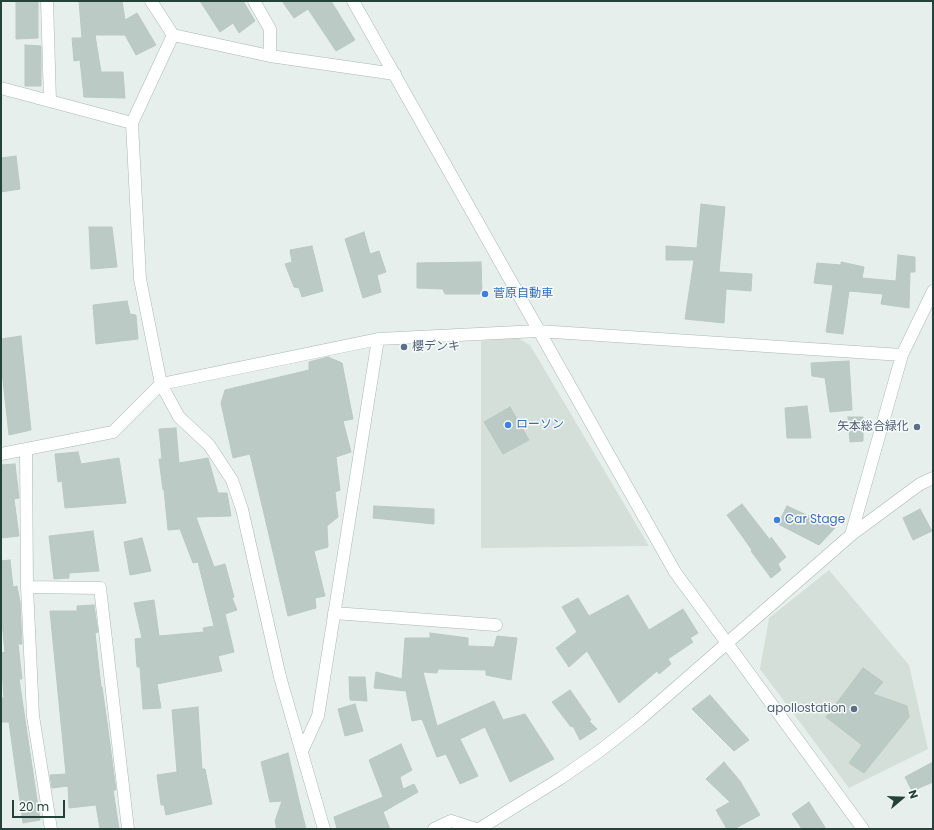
<!DOCTYPE html>
<meta charset="utf-8">
<style>
body{margin:0}
#map{position:relative;width:934px;height:830px;overflow:hidden;background:#e6efeb;font-family:Poppins,sans-serif}
canvas{display:block}
.frame{position:absolute;inset:0;border:2px solid #24423a;pointer-events:none}
.north{position:absolute;left:882px;top:778px;width:40px;height:40px;-webkit-text-stroke:3px #f7fbf9;paint-order:stroke;rotate:71deg;font-size:11px;font-weight:700;line-height:16px;text-align:center;color:#24423a}
.north::after{content:'';display:block;margin:auto;width:14px;height:18px;background:#24423a;clip-path:polygon(50% 0,100% 100%,50% 72%,0 100%)}
.scale{position:absolute;left:12px;top:800px;width:53px;height:18px;box-sizing:border-box;border:2px solid #24423a;border-top:0;padding-left:5px;font-size:12px;line-height:14px;white-space:nowrap;color:#24423a;-webkit-text-stroke:3px #f7fbf9;paint-order:stroke}
</style>
<div id="map">
<canvas width="934" height="830"></canvas>
<div class="frame"></div>
<div class="north">N</div>
<div class="scale">20 m</div>
</div>
<script>
const ctx = document.querySelector('canvas').getContext('2d');
ctx.lineJoin = 'round';
function fillPath(path, color) { ctx.fillStyle = color; ctx.fill(path, 'evenodd'); }
const shape = rows => new Path2D(rows.map(r => 'M' + r).join(''));
function strokePath(path, color, width, dash) { ctx.strokeStyle = color; ctx.lineWidth = width; ctx.lineCap = dash ? 'butt' : 'round'; ctx.setLineDash(dash || []); ctx.stroke(path); }
function label(font, color, halo, rows, align = 'center') {
  ctx.font = font + ' Poppins,"Noto Sans JP",sans-serif'; ctx.lineWidth = 3; ctx.setLineDash([]); ctx.textBaseline = 'middle'; ctx.strokeStyle = halo; ctx.fillStyle = color; for (const [text, x, y, turn = 0] of rows) {
    ctx.save(); ctx.translate(x, y); ctx.rotate((+turn || 0) * Math.PI / 180); ctx.textAlign = isNaN(turn) ? turn : align; if (halo) ctx.strokeText(text, 0, 0); ctx.fillText(text, 0, 0); ctx.restore();
  }
}
fillPath(shape([
 [516,337,530,345,649,546,481,548,481,341],
 [829,570,909,665,928,749,849,788,760,669,769,618]
]), '#d4dfda');
const building = shape([
 [16,1,38,1,38,38,16,39,16,1],
 [79,1,122,1,125,20,137,13,156,45,136,55,125,35,95,35,101,72,123,72,125,98,84,97,80,60,74,61,72,38,82,38,79,1],
 [200,1,243,1,255,21,239,33,233,23,220,32,200,1],
 [282,1,331,1,355,40,336,51,308,9,294,18,282,1],
 [25,45,41,46,41,86,25,86,25,45],
 [16,156,20,189,1,192,1,158,16,156],
 [701,204,725,207,719,272,752,274,751,291,726,289,724,323,685,319,694,260,666,260,666,246,697,248,701,204],
 [89,227,112,227,117,267,91,269,89,227],
 [364,232,370,254,379,251,386,272,377,275,381,292,363,298,345,239,364,232],
 [312,246,323,291,302,297,299,288,294,287,285,264,292,262,290,250,312,246],
 [898,255,915,257,915,272,910,272,909,308,881,304,883,294,849,291,843,334,826,332,833,285,814,283,817,263,841,265,841,262,864,267,862,278,896,281,898,255],
 [481,262,482,294,445,294,443,289,417,288,417,263,481,262],
 [127,301,130,314,136,315,138,339,96,344,93,305,127,301],
 [21,336,31,430,9,435,1,362,1,339,21,336],
 [328,357,342,363,353,419,343,421,351,452,336,457,340,490,335,492,338,517,327,526,328,547,314,551,325,596,315,598,316,608,288,616,250,454,233,458,221,403,225,390,309,370,309,362,328,357],
 [849,361,852,410,830,412,825,378,812,376,811,363,849,361],
 [807,406,811,438,787,438,785,408,807,406],
 [510,407,529,440,503,454,484,422,510,407],
 [848,417,863,417,863,441,850,442,848,417],
 [176,428,179,463,208,458,218,493,227,493,231,516,196,517,214,567,225,564,234,597,232,598,237,610,225,614,234,652,218,656,222,671,157,684,161,708,143,709,140,667,137,667,135,639,142,638,134,603,154,600,159,636,204,632,203,628,214,626,198,562,193,563,180,529,168,530,164,489,163,490,159,459,162,459,159,429,176,428],
 [78,452,81,464,119,458,126,503,65,508,62,481,58,482,55,454,78,452],
 [15,464,19,498,14,499,19,536,1,538,1,465,15,464],
 [742,504,770,540,771,537,786,557,778,564,781,570,771,578,751,551,752,550,727,515,742,504],
 [374,506,434,509,434,524,373,518,374,506],
 [787,506,835,528,819,545,778,524,787,506],
 [920,509,932,531,913,540,903,518,920,509],
 [93,531,99,571,69,573,69,578,54,579,49,536,93,531],
 [142,538,151,571,130,575,124,542,142,538],
 [10,560,13,587,17,586,20,602,22,644,18,644,22,679,19,679,40,820,23,823,9,722,1,722,1,698,4,698,1,653,5,652,1,612,1,561,10,560],
 [628,595,649,630,683,609,698,633,690,638,693,642,668,659,671,664,659,674,657,671,619,703,587,651,569,667,556,648,577,632,562,607,578,598,589,616,628,595],
 [94,605,98,632,95,633,101,687,102,687,107,722,116,790,113,790,119,829,100,829,96,805,69,808,68,786,52,788,50,775,66,774,50,611,77,611,77,606,94,605],
 [430,633,468,638,468,646,494,647,497,636,517,638,511,680,486,675,486,670,438,669,437,673,423,672,437,726,494,701,503,720,525,714,554,759,510,782,485,727,460,739,478,776,460,784,446,754,437,757,422,719,412,721,406,691,374,688,376,672,402,679,405,638,430,638,430,633],
 [863,668,883,682,873,694,907,706,909,717,864,773,849,763,862,745,826,717,863,668],
 [349,677,365,677,367,701,350,700,349,677],
 [570,690,591,720,589,721,597,729,580,740,573,726,571,727,552,702,570,690],
 [710,695,749,740,734,751,692,709,710,695],
 [355,704,363,731,345,736,338,709,355,704],
 [198,707,202,769,205,769,212,804,166,815,164,805,161,805,157,775,177,772,172,710,198,707],
 [401,744,412,770,400,777,403,789,414,784,418,792,383,812,390,829,337,829,334,817,383,797,369,760,401,744],
 [288,753,299,801,306,829,277,829,275,821,282,801,270,802,261,762,288,753],
 [724,762,740,781,760,815,734,829,727,829,716,810,730,802,706,779,724,762],
 [933,762,933,782,912,791,905,777,933,762],
 [809,802,826,829,802,829,792,814,809,802]
]);
fillPath(building, '#bbcac4');
strokePath(building, '#b8c9c2', 1);
const minor = shape([
 [47,1,50,101],
 [151,1,173,35,270,56,395,74],
 [254,1,270,29,270,56],
 [353,1,675,572,863,829],
 [173,35,132,123,140,279,161,384,179,417,209,445,232,480,242,509,280,677,324,829],
 [1,88,132,123],
 [26,449,27,587,33,716,51,829],
 [1,454,113,432,161,384,378,339,538,331,902,355],
 [851,535,902,355,933,291],
 [27,587,100,588,128,829],
 [334,613,496,625],
 [302,751,318,716,378,339],
 [434,829,451,821,476,829],
 [479,829,561,778,601,750,639,720,851,535,920,484,933,478]
]);
strokePath(minor, '#a8b8b2', 13);
strokePath(minor, '#fff', 12);
for (const [x, y, r, color] of [
 [485,294,4,"#3f7fe0"],
 [404,347,4,"#5c6f8a"],
 [508,425,4,"#3f7fe0"],
 [917,427,4,"#5c6f8a"],
 [777,520,4,"#3f7fe0"],
 [854,709,4,"#5c6f8a"]
]) { const dot = new Path2D(); dot.arc(x, y, r, 0, 2 * Math.PI); ctx.fillStyle = color; ctx.fill(dot); strokePath(dot, '#f7fbf9', 1.5); }
label('12px', '#366cbe', '#f7fbf9', [
 ["菅原自動車",493,294],
 ["ローソン",516,425],
 ["Car Stage",785,520]
], 'left');
label('12px', '#4e5e75', '#f7fbf9', [
 ["櫻デンキ",412,347,"left"],
 ["矢本総合緑化",909,427],
 ["apollostation",846,709]
], 'right');
</script>
